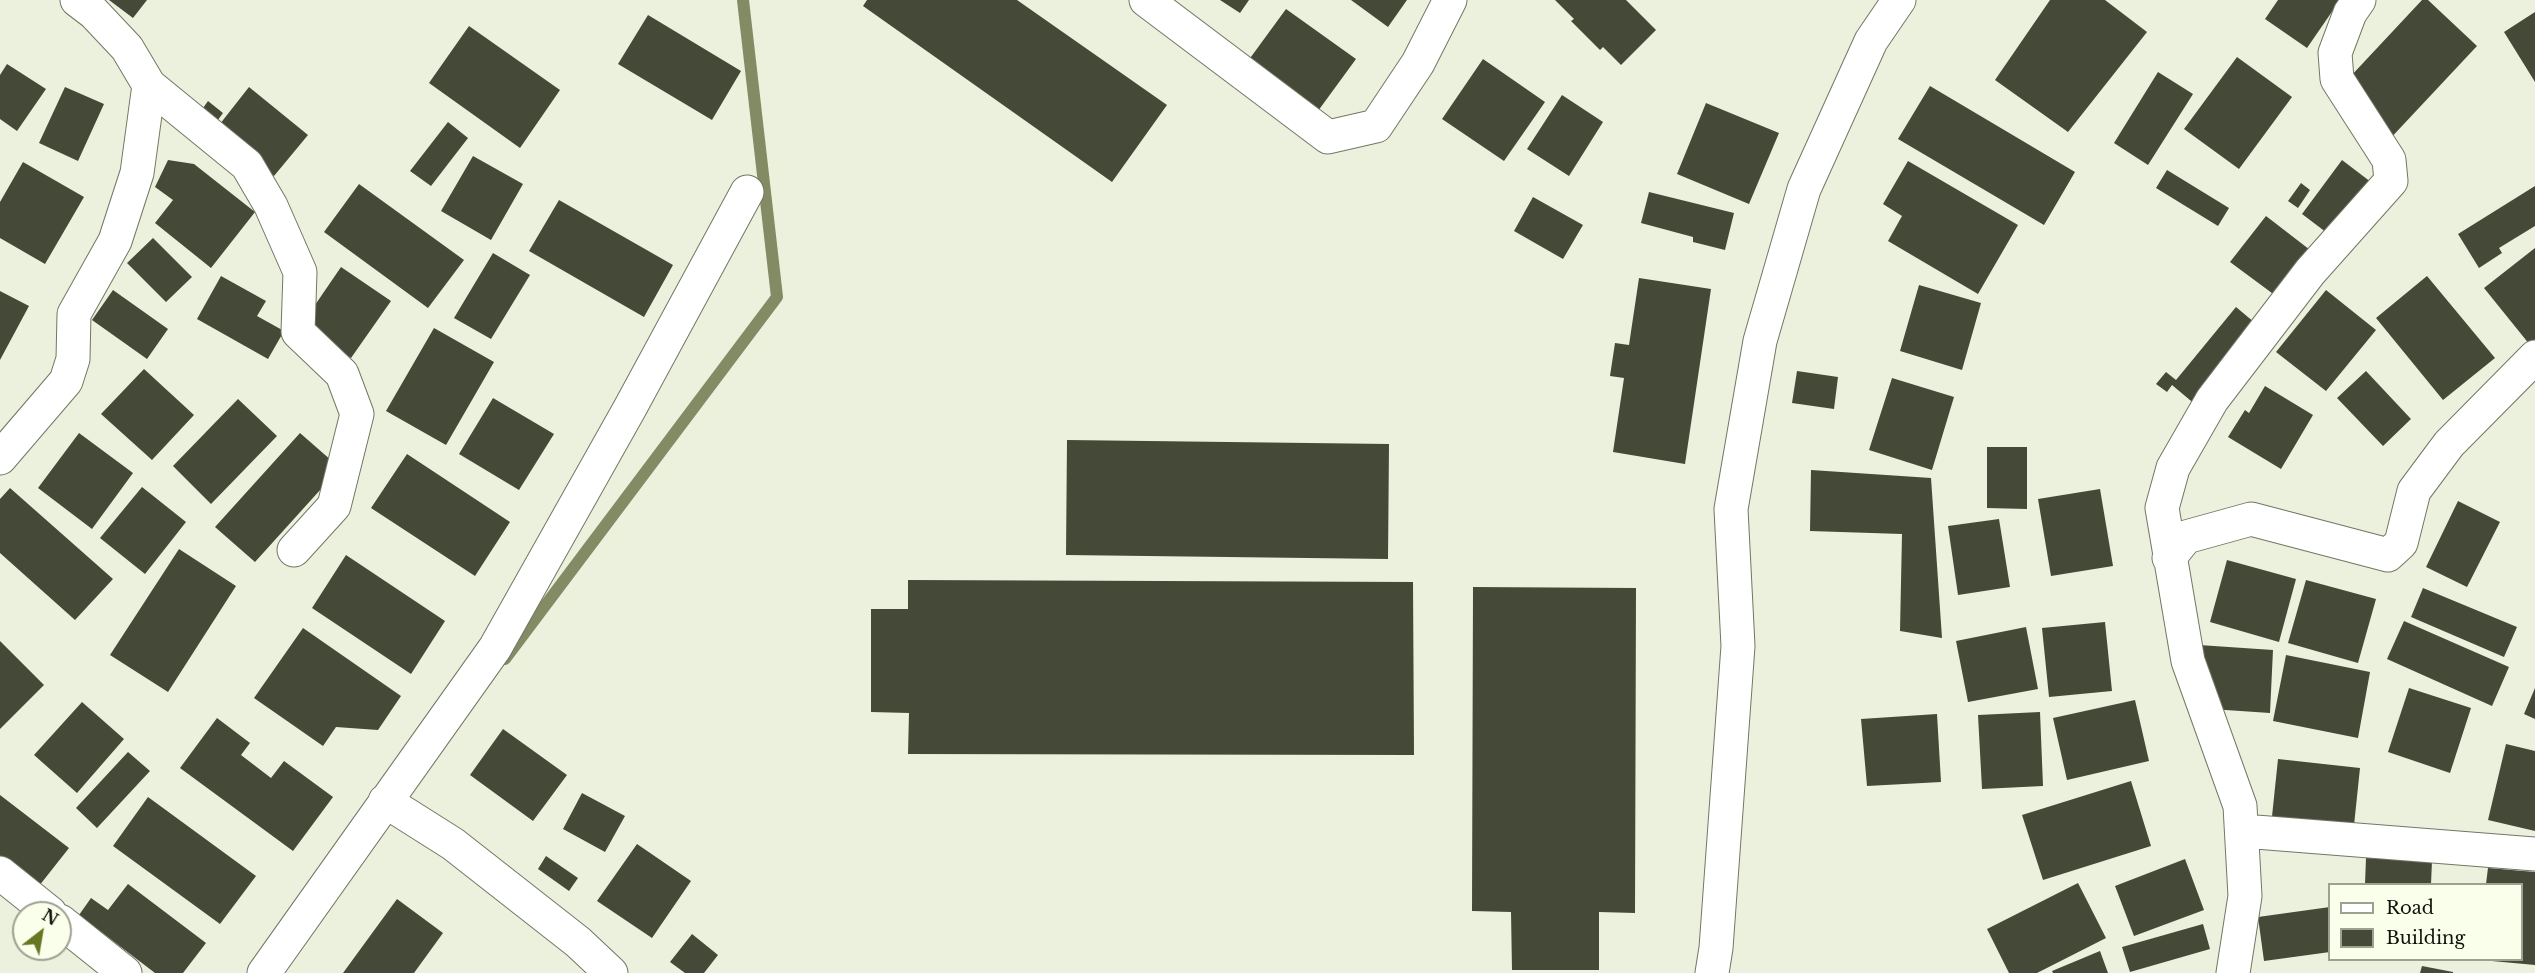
<!DOCTYPE html>
<style>
body{margin:0}
#map{position:relative;width:2535px;height:973px;overflow:hidden;background:#ecf1dd;font-family:"Libre Baskerville",serif}
canvas{display:block}
.legend{position:absolute;left:2328px;top:883px;width:195px;height:78px;box-sizing:border-box;background:#f9ffea;border:2px solid #9da191;margin:0;padding:8px 10px;list-style:none;font-size:18px;color:#12130c}
.legend li{display:flex;align-items:center;gap:12px;height:30px}
.legend b{width:30px;border:2px solid #9da191}
.north{position:absolute;left:12px;top:901px;width:60px;height:60px;box-sizing:border-box;background:#f9ffea;border:2px solid #9da191;border-radius:50%;rotate:31deg;font-size:16px;font-weight:700;line-height:24px;text-align:center;color:#12130c}
.north::after{content:'';display:block;margin:auto;width:21px;height:27px;background:#687623;clip-path:polygon(50% 0,100% 100%,50% 72%,0 100%)}
</style>
<div id="map">
<canvas width="2535" height="973"></canvas>
<ul class="legend">
<li><b style="height:8px;background:#fff"></b>Road</li>
<li><b style="height:16px;background:#454938"></b>Building</li>
</ul>
<div class="north">N</div>
</div>
<script>
const ctx = document.querySelector('canvas').getContext('2d');
ctx.lineJoin = 'round';
const shape = rows => new Path2D(rows.map(r => 'M' + r).join(''));
function strokePath(path, color, width, dash) { ctx.strokeStyle = color; ctx.lineWidth = width; ctx.lineCap = dash ? 'butt' : 'round'; ctx.setLineDash(dash || []); ctx.stroke(path); }
function fillPath(path, color) { ctx.fillStyle = color; ctx.fill(path, 'evenodd'); }
strokePath(shape([
 [505,659,777,297,743,0]
]), '#828b63', 12);
fillPath(shape([
 [109,0,147,0,133,18],
 [867,0,1017,0,1167,105,1112,182,863,6],
 [1220,0,1249,0,1240,13],
 [1351,0,1407,0,1388,27],
 [1555,0,1626,0,1656,30,1621,65,1603,47,1600,50,1571,21,1574,19],
 [2050,0,2105,0,2147,32,2068,132,1995,80],
 [2278,0,2340,0,2307,48,2265,19],
 [2422,0,2428,0,2477,46,2387,142,2335,93],
 [1286,9,1356,59,1318,111,1248,61],
 [2535,12,2535,82,2504,32],
 [648,15,741,71,712,120,618,64],
 [469,26,560,90,520,148,429,83],
 [2237,57,2292,97,2239,169,2184,129],
 [1483,59,1545,102,1504,161,1442,119],
 [7,64,46,89,17,131,0,119,0,75],
 [2158,72,2193,94,2148,165,2114,143],
 [1930,86,2075,172,2044,225,1898,139],
 [65,87,104,104,78,161,39,143],
 [249,87,308,135,274,176,216,129],
 [1562,95,1603,122,1569,176,1527,149],
 [208,101,223,113,212,128,196,118],
 [1706,103,1779,133,1749,204,1677,174],
 [448,122,468,138,431,186,410,171],
 [473,156,523,184,491,240,441,211],
 [168,160,194,164,255,212,211,268,155,223,173,200,155,187],
 [2342,160,2384,192,2343,245,2302,214],
 [1908,161,2018,225,1978,294,1888,241,1902,216,1883,204],
 [23,162,84,197,45,264,0,238,0,202],
 [2167,170,2229,208,2218,226,2156,188],
 [2301,183,2310,190,2298,208,2288,201],
 [359,184,464,260,428,308,324,232],
 [2535,186,2535,226,2499,248,2502,253,2479,268,2458,234],
 [1649,192,1734,213,1725,250,1693,242,1693,237,1641,223],
 [1533,197,1583,225,1563,259,1514,231],
 [559,200,673,265,644,317,529,251],
 [2266,216,2314,253,2280,299,2230,262],
 [153,238,192,277,166,302,127,263],
 [2535,248,2535,349,2534,350,2484,288],
 [493,253,530,275,491,339,454,318],
 [341,267,391,301,351,358,302,324],
 [221,276,266,301,257,316,284,331,268,359,197,319],
 [2427,276,2495,358,2443,400,2376,318],
 [1639,278,1711,289,1685,464,1613,452,1624,378,1610,376,1615,343,1629,345],
 [1919,285,1981,303,1962,370,1900,351],
 [113,290,168,329,147,359,92,320],
 [2326,290,2376,330,2326,391,2276,352],
 [0,291,29,306,0,360],
 [2236,307,2261,328,2197,406,2172,385,2167,392,2156,384,2166,372,2176,380],
 [434,328,494,362,446,445,386,411],
 [144,369,194,415,152,460,101,414],
 [1797,371,1838,377,1834,409,1792,403],
 [2366,371,2411,419,2383,446,2337,398],
 [1892,378,1954,397,1932,470,1869,450],
 [2265,386,2313,415,2281,469,2228,437,2245,410,2249,413],
 [493,398,554,434,519,490,459,454],
 [238,399,277,436,211,504,173,466],
 [79,433,133,473,92,529,38,488],
 [300,433,340,468,255,562,215,527],
 [1067,440,1389,444,1388,559,1066,555],
 [1987,447,2027,447,2027,509,1987,508],
 [407,454,510,522,475,576,371,508],
 [1811,470,1931,478,1942,638,1900,631,1902,534,1810,531],
 [142,487,186,522,145,574,100,538],
 [10,488,113,579,75,620,0,553,0,499],
 [2100,489,2113,566,2051,576,2038,499],
 [2458,501,2500,522,2467,587,2426,567],
 [1999,519,2010,587,1958,595,1948,526],
 [179,549,236,586,168,692,110,655],
 [346,555,445,621,411,674,312,608],
 [2227,560,2296,579,2279,642,2210,622],
 [908,580,1413,582,1414,755,908,754,909,713,871,712,871,609,908,609],
 [2306,580,2376,599,2358,663,2288,643],
 [1473,587,1636,588,1635,913,1599,912,1599,970,1512,970,1511,912,1472,911],
 [2423,588,2517,627,2504,657,2411,617],
 [2404,621,2509,667,2492,706,2387,659],
 [2105,622,2112,691,2049,697,2042,628],
 [2026,627,2038,689,1968,702,1956,641],
 [303,628,401,696,378,730,336,727,323,746,254,698],
 [0,641,44,685,0,729],
 [2199,645,2273,650,2270,713,2196,708],
 [2286,655,2370,672,2358,738,2273,721],
 [2409,688,2471,708,2450,773,2388,752],
 [2535,688,2535,719,2524,714],
 [2135,700,2149,761,2067,780,2053,718],
 [82,702,124,739,77,793,34,755],
 [2040,712,2043,786,1982,789,1978,715],
 [1937,714,1941,782,1867,786,1861,719],
 [217,718,250,743,241,755,271,778,284,761,333,797,293,851,180,768],
 [503,729,567,775,533,821,470,775],
 [2506,744,2535,751,2535,831,2488,820],
 [128,752,150,771,97,828,76,808],
 [2278,759,2360,768,2353,835,2271,826],
 [2131,781,2151,846,2043,880,2022,815],
 [582,793,625,816,605,852,563,829],
 [0,795,69,848,39,886,0,856],
 [148,797,256,876,220,924,113,846],
 [637,844,691,881,652,938,597,901],
 [546,856,578,878,569,891,538,869],
 [2366,858,2432,861,2431,884,2365,884],
 [2185,859,2204,910,2134,936,2115,886],
 [2488,868,2535,872,2535,965,2492,961,2522,960,2522,884,2486,884],
 [2078,883,2106,938,2037,973,2009,973,1987,929],
 [128,884,206,943,183,973,155,973,79,915,91,898,108,910],
 [397,899,443,933,414,973,343,973],
 [2330,907,2330,952,2264,961,2258,917],
 [2203,924,2210,949,2130,972,2122,947],
 [692,934,718,955,704,973,685,973,670,962],
 [2100,951,2108,973,2053,973,2052,971],
 [2422,966,2453,972,2453,973,2420,973]
]), '#454938');
const street = shape([
 [77,0,94,13,127,48,149,85,247,165,271,206,300,272,298,332,342,374,357,414,334,506,294,550],
 [1146,0,1328,137,1376,126,1418,63,1450,0],
 [0,458,66,381,73,359,74,314,115,241,137,173,149,85],
 [2169,558,2186,537,2251,519,2388,555,2401,543,2414,491,2449,444,2535,357],
 [385,801,453,844,578,942,611,973],
 [2243,831,2535,854],
 [0,873,50,913],
 [60,921,125,973],
 [264,973,495,648,630,408,747,192],
 [2233,973,2245,896,2240,806,2188,661,2162,508,2173,468,2212,400,2310,272,2391,181,2389,160,2337,79,2335,53,2350,13,2359,0]
]);
const secondary = shape([
 [1712,973,1716,948,1738,646,1731,509,1760,341,1804,189,1871,41,1899,0]
]);
strokePath(street, '#727764', 35);
strokePath(secondary, '#727764', 35);
strokePath(street, '#fff', 33);
strokePath(secondary, '#fff', 33);
</script>
